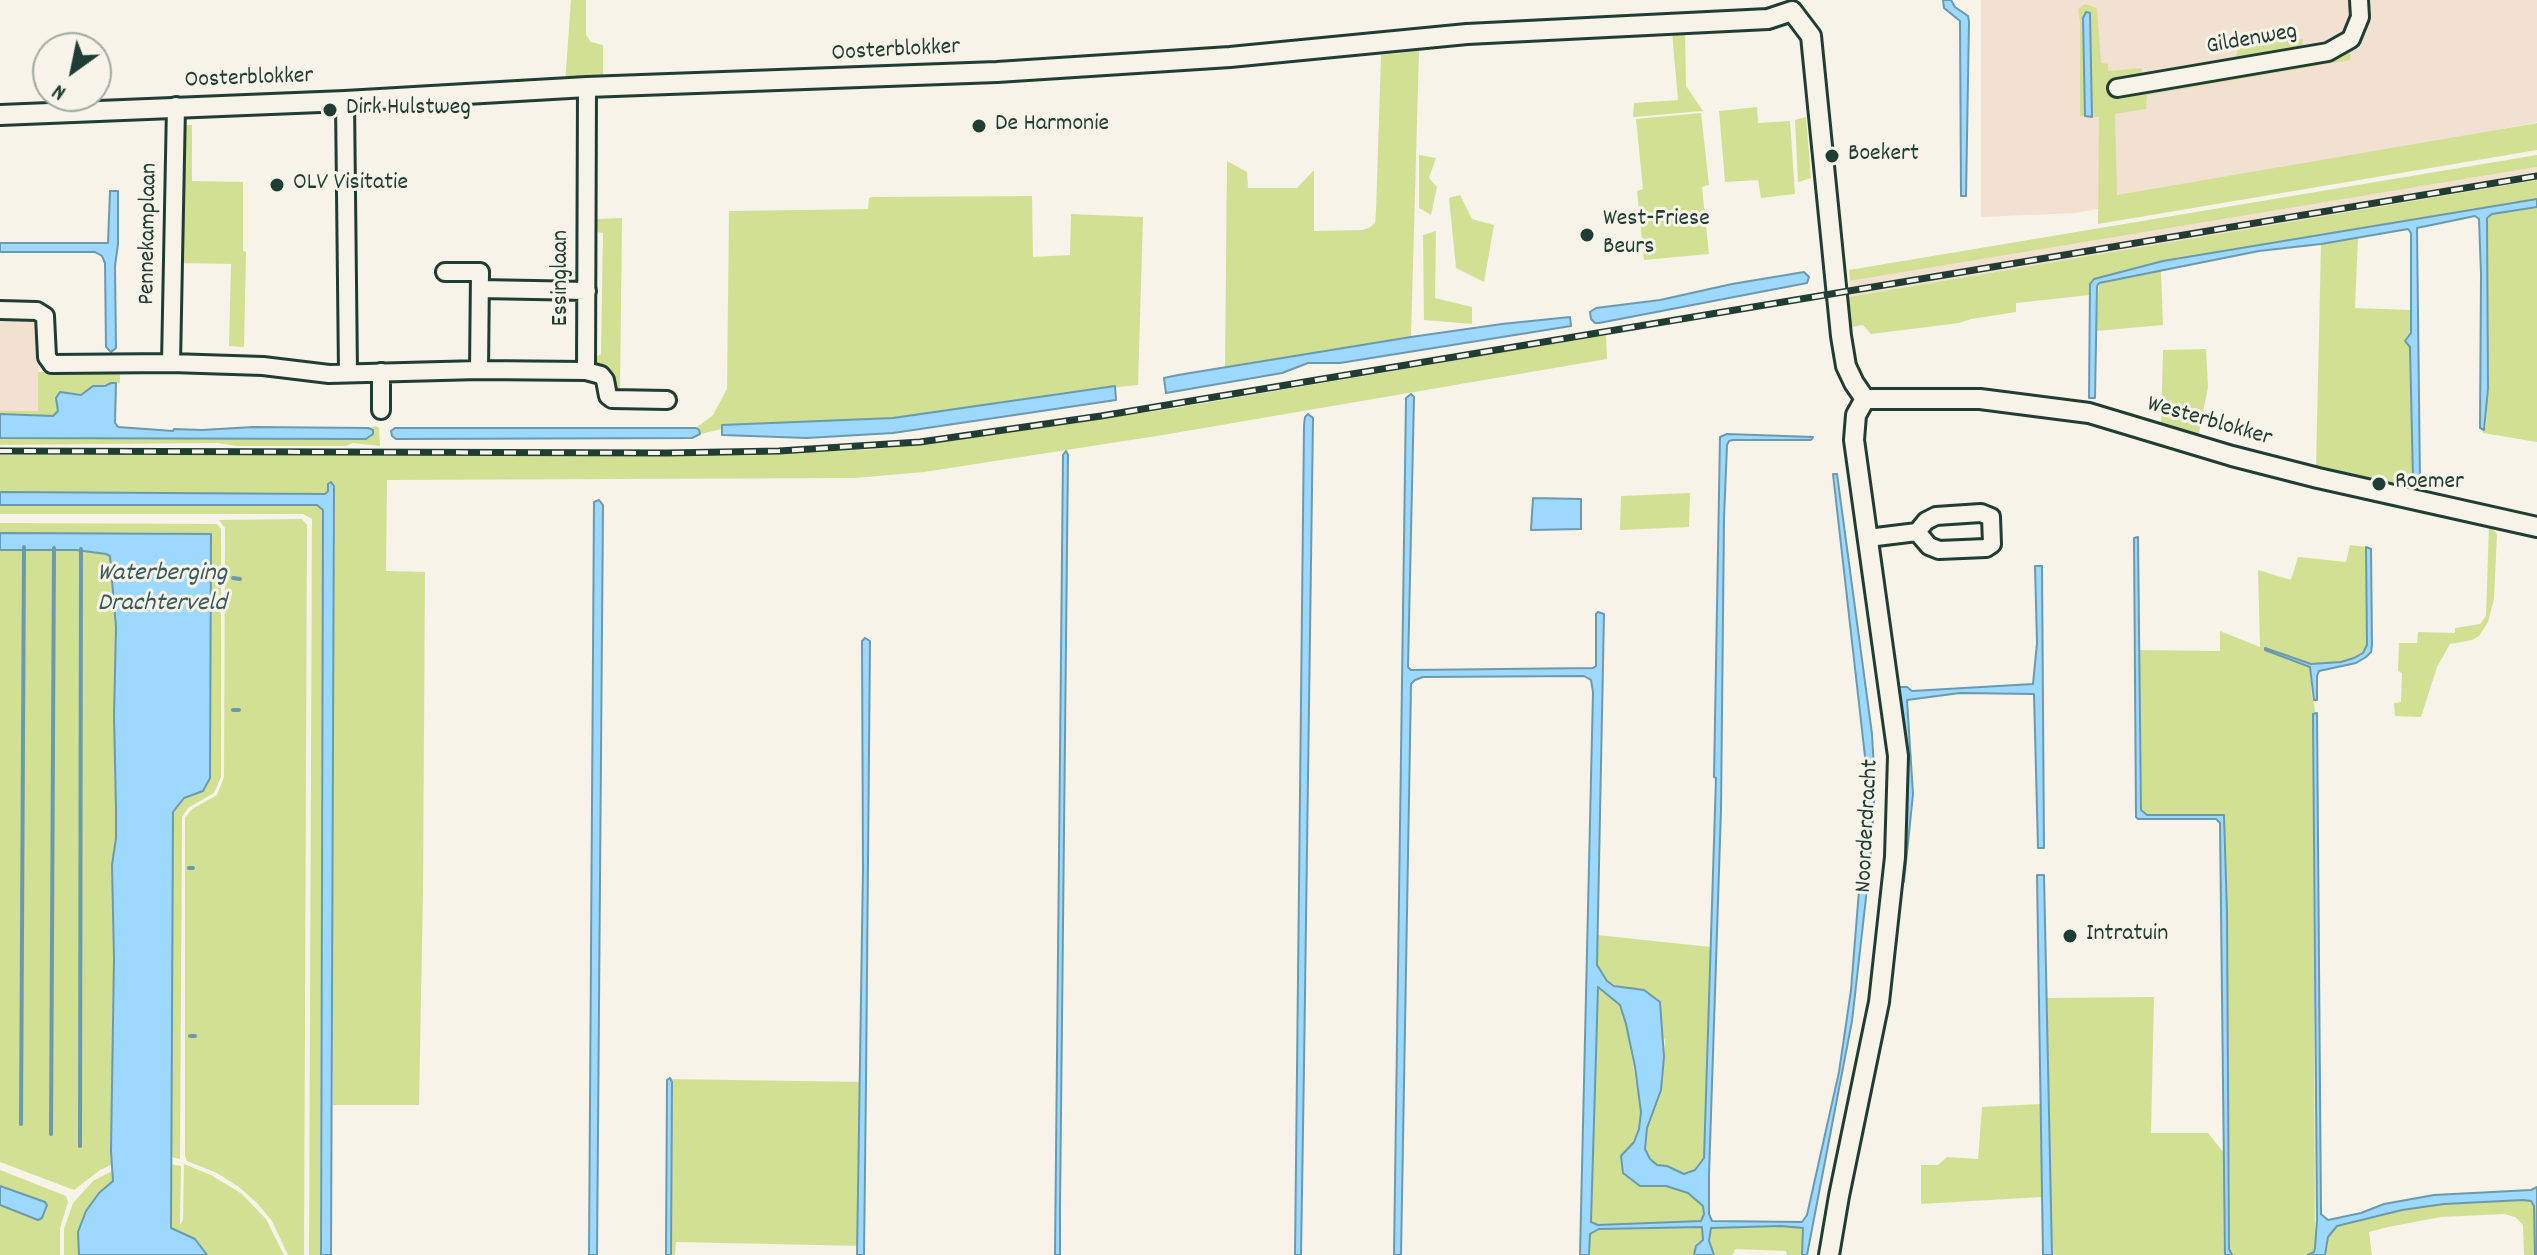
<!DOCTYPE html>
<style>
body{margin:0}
#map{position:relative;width:2537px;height:1255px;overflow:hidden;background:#f7f3e8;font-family:Dekko,sans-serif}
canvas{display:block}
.north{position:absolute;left:32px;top:32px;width:80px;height:80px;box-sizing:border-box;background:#f7f3e8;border:2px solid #a1aaa0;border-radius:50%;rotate:213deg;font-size:22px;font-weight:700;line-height:32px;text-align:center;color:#1f3d34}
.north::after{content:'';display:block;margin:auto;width:28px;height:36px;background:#1f3d34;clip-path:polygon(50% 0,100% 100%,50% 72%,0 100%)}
</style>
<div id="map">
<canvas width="2537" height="1255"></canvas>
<div class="north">N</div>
</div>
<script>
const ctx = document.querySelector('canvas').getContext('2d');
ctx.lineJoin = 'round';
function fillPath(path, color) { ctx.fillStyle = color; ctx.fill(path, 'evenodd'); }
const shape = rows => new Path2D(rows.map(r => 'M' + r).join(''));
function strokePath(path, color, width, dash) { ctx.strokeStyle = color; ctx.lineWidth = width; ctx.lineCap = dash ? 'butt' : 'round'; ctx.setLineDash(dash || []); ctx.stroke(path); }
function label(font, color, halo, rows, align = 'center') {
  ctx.font = font + ' Dekko,sans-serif'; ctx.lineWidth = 6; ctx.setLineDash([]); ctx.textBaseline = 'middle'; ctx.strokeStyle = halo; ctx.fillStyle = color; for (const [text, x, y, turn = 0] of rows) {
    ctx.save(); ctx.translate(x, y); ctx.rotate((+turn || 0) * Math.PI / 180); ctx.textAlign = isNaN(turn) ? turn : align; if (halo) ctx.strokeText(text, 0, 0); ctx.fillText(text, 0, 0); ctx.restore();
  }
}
fillPath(shape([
 [1981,0,2537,0,2537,122,2076,213,1981,217],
 [2537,167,2537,180,1848,297,1850,281],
 [0,319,32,320,38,327,39,412,0,412]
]), '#f2e0d0');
fillPath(shape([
 [571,0,586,0,586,35,591,42,603,45,603,81,565,84],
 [2085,4,2097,8,2101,63,2108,64,2108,71,2142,68,2141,75,2117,94,2334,59,2347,53,2351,54,2350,60,2147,95,2146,109,2115,114,2117,195,2537,123,2537,150,2098,224,2099,117,2092,117,2090,13,2086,12,2083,14,2085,116,2080,116,2080,21,2078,9],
 [1685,31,1686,86,1703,111,1633,117,1634,103,1678,100,1672,32],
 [2303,39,2302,49,2242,59,2236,56,2238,49,2252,44],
 [1419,51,1411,337,1225,369,1227,161,1247,172,1248,188,1297,188,1314,170,1314,231,1362,230,1369,228,1375,223,1376,212,1381,55],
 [1757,107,1758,123,1790,121,1795,194,1761,198,1758,180,1725,182,1719,111],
 [1701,113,1709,185,1702,187,1709,254,1644,260,1637,191,1643,189,1636,119],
 [1806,117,1811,178,1798,182,1795,120],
 [179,125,192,125,192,181,243,182,243,251,246,252,244,347,229,346,231,264,179,263],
 [1419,155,1436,158,1429,178,1437,187,1431,215,1419,208],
 [2537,155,2537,167,1850,281,1849,270],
 [2537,180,2537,199,2163,261,2090,284,2090,295,2016,303,2016,312,1971,319,1959,323,1871,334,1863,325,1851,327,1848,297],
 [1460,195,1472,219,1494,225,1484,282,1456,268,1449,198],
 [1032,196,1033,257,1070,255,1071,214,1143,217,1138,385,1067,392,893,418,723,425,722,429,700,434,696,428,713,415,727,389,729,211,868,209,869,198,872,197],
 [2537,207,2537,442,2483,433,2483,430,2486,427,2488,389,2487,218,2492,214],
 [622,218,620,391,613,389,608,383,608,370,591,368,593,359,601,354,603,233,592,231,597,219],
 [1436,231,1435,298,1472,307,1472,324,1424,320,1423,235],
 [2358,237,2355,308,2411,310,2411,333,2406,345,2410,347,2413,479,2415,483,2418,484,2419,491,2316,468,2321,244],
 [2161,271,2163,325,2096,331,2099,283],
 [1606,335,1607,359,1163,435,924,472,855,478,387,480,386,571,425,572,423,892,419,1105,333,1105,331,830,334,484,325,494,0,492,0,455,700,454,864,450,907,446,1163,410],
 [2206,349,2208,387,2198,438,2161,428,2163,350],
 [38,372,120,372,120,383,93,386,81,395,56,398,58,411,53,416,0,414,0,411,38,411],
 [376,426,379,428,380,446,353,443,346,446,237,446,217,443,0,445,0,438,366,439,372,430,368,428],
 [1690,493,1689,527,1620,530,1621,496],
 [0,505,317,505,323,511,320,1255,309,1255,312,519,303,514,0,514],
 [219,520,302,519,307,525,304,1255,288,1255,272,1221,257,1203,239,1187,217,1173,187,1161,185,1156,185,818,192,809,217,795,224,777,225,528],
 [0,523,217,524,221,529,221,777,214,793,188,808,182,817,180,1159,171,1157,173,812,184,798,203,791,210,778,211,534,0,533],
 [2489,525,2497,534,2494,599,2488,622,2479,636,2472,640,2450,644,2437,667,2421,717,2395,716,2394,703,2401,702,2402,673,2398,671,2399,643,2417,643,2418,632,2455,633,2455,628,2480,624,2486,616],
 [2350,545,2366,547,2367,645,2365,651,2354,658,2341,662,2311,664,2265,648,2265,650,2310,667,2312,699,2314,700,2315,713,2313,715,2315,1248,2314,1252,2308,1255,2232,1255,2230,1252,2227,913,2224,815,2147,815,2142,812,2139,650,2220,651,2220,631,2260,647,2258,570,2291,580,2298,557,2346,562],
 [0,550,76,550,107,554,110,556,111,569,116,627,114,716,116,809,116,838,112,865,114,959,111,1165,100,1170,74,1190,0,1162],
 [1597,935,1711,947,1704,1159,1690,1174,1678,1174,1667,1166,1658,1165,1650,1159,1645,1149,1647,1128,1661,1090,1665,1040,1620,987,1607,981,1598,969],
 [1598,987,1619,1005,1626,1024,1641,1112,1639,1129,1633,1144,1640,1186,1666,1185,1688,1193,1701,1203,1704,1209,1701,1221,1596,1225,1591,1223],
 [2154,997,2151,1133,2208,1133,2224,1153,2225,1255,2052,1255,2046,998],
 [668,1079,866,1082,864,1246,676,1242,675,1255,671,1255],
 [2041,1104,2042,1197,1921,1204,1921,1165,1938,1165,1947,1157,1978,1159,1982,1107],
 [171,1164,181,1166,180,1225,183,1220,184,1164,211,1175,242,1194,266,1219,284,1255,207,1255,195,1239,174,1231,171,1228],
 [0,1170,66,1196,68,1202,60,1228,60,1255,0,1255,0,1205,39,1220,45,1202,0,1186],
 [112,1171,113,1181,94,1198,82,1220,78,1232,79,1255,64,1255,64,1229,73,1203,93,1181],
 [2523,1200,2531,1201,2534,1206,2535,1255,2524,1255,2523,1225,2515,1217,2504,1214,2441,1217,2388,1227,2369,1232,2372,1255,2325,1255,2328,1238,2337,1226,2402,1210,2444,1204],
 [1785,1226,1804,1229,1802,1255,1787,1255,1786,1251,1735,1249,1733,1255,1714,1255,1710,1243,1711,1228],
 [1688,1227,1704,1228,1703,1240,1696,1246,1694,1255,1589,1255,1590,1235,1594,1230]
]), '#d2e094');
const water = shape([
 [1943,0,1951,0,1955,7,1968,16,1969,22,1966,196,1961,196,1960,21,1944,8,1943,0],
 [2086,12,2090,13,2092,117,2085,116,2083,18,2086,12],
 [110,191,118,191,118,244,115,266,116,348,111,352,106,347,105,263,102,256,95,252,0,252,0,243,108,243,110,191],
 [2537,199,2537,207,2492,214,2487,218,2488,389,2484,430,2480,428,2481,274,2479,219,2475,216,2417,228,2420,483,2416,484,2413,479,2410,347,2405,341,2411,333,2411,233,2408,229,2321,244,2259,251,2099,283,2097,286,2095,398,2089,398,2090,284,2094,279,2163,261,2537,199],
 [1804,272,1809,277,1807,283,1599,323,1595,323,1591,319,1590,312,1596,308,1660,300,1732,284,1804,272],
 [1570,317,1571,326,1340,363,1308,363,1282,373,1166,393,1164,378,1178,375,1411,337,1502,324,1570,317],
 [111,383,116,383,115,423,118,427,173,431,174,429,202,430,253,427,368,428,373,430,373,434,366,439,0,438,0,414,53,416,58,411,56,398,60,392,81,395,93,386,105,386,111,383],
 [1115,386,1116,400,893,433,807,438,722,435,722,425,893,418,1115,386],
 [1411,394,1414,397,1408,667,1411,670,1593,668,1596,666,1596,614,1598,612,1604,614,1597,965,1607,981,1614,986,1644,990,1660,1002,1664,1057,1661,1090,1647,1128,1645,1149,1650,1159,1657,1165,1667,1166,1684,1174,1695,1170,1704,1158,1716,778,1714,777,1720,437,1727,434,1813,437,1811,440,1733,440,1729,441,1727,445,1724,518,1721,810,1709,1175,1709,1214,1712,1221,1802,1222,1807,1215,1839,1072,1851,990,1860,878,1865,878,1868,880,1852,1021,1807,1255,1802,1255,1803,1228,1781,1226,1711,1228,1709,1241,1714,1255,1694,1255,1696,1246,1703,1240,1702,1227,1599,1229,1590,1234,1589,1255,1580,1255,1593,692,1591,680,1584,676,1423,677,1415,680,1411,684,1401,1255,1394,1255,1406,398,1411,394],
 [1598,987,1620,1005,1626,1024,1635,1067,1641,1112,1639,1129,1634,1142,1621,1156,1623,1173,1640,1186,1666,1186,1688,1193,1703,1206,1704,1214,1701,1221,1598,1225,1591,1222,1598,987],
 [1308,414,1313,418,1304,1066,1301,1255,1295,1255,1304,425,1305,417,1308,414],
 [395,428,696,428,699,430,700,434,692,438,396,439,392,436,391,431,395,428],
 [1066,451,1068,455,1060,1207,1060,1255,1055,1255,1063,455,1066,451],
 [1833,474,1837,474,1872,734,1875,788,1870,864,1863,863,1868,810,1867,774,1833,474],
 [331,482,334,486,331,1255,321,1255,323,510,317,505,0,505,0,492,325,494,328,491,328,484,331,482],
 [1533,498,1581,499,1581,529,1531,530,1533,498],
 [599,500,603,505,597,1255,589,1255,594,502,599,500],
 [0,533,211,534,210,778,203,791,184,798,173,812,171,1228,195,1239,207,1255,79,1255,78,1232,86,1211,99,1193,113,1181,111,1151,114,959,112,865,116,838,116,809,114,716,116,627,111,569,110,556,106,554,76,550,0,550,0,533],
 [2138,537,2141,810,2147,815,2224,815,2227,913,2229,1249,2232,1255,2225,1255,2220,823,2216,819,2138,819,2136,817,2134,538,2138,537],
 [2366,547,2371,549,2372,645,2371,652,2366,657,2356,663,2319,671,2317,676,2317,700,2314,700,2310,667,2265,650,2265,648,2311,664,2341,662,2354,658,2363,653,2367,645,2366,547],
 [2035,566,2042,566,2044,848,2038,848,2034,694,1960,693,1907,700,1913,794,1904,882,1899,881,1905,831,1907,782,1905,745,1898,687,1907,687,1912,691,2033,684,2037,643,2035,566],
 [865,638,870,641,866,1082,864,1255,857,1255,863,868,862,641,865,638],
 [2317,713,2321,1214,2328,1220,2361,1213,2384,1204,2434,1195,2531,1190,2537,1187,2537,1255,2535,1255,2534,1206,2531,1201,2523,1200,2444,1204,2402,1210,2337,1226,2328,1237,2325,1255,2308,1255,2314,1252,2315,1248,2317,1220,2313,714,2317,713],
 [2037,875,2044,875,2052,1255,2043,1255,2037,875],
 [670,1078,672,1082,671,1255,666,1255,667,1080,670,1078],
 [0,1186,45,1202,47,1205,42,1218,38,1220,0,1205,0,1186]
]);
fillPath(water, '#9dd8fe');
strokePath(water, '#6b9aad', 2);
strokePath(shape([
 [233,578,240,579],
 [233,710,239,710],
 [189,868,193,868],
 [190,1036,195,1036],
 [21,1124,24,547],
 [51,1134,54,548],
 [80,1146,81,549]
]), '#6b9aad', 4);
const minor = shape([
 [587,87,586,371,601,375,605,380,608,396,612,399,667,400],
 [2117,88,2328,52,2351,39,2360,17,2359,0],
 [345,101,348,373],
 [445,272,480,272,479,370],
 [480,289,587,291],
 [0,310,37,311,45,316,47,357,52,364,171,363,263,366,329,374,479,370,586,371],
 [171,363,176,106],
 [381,410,381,372],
 [1868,538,1917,532,1929,546,1939,550,1986,548,1992,544,1991,517,1981,513,1936,516,1926,521,1917,532]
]);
const tertiary = shape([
 [1792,11,1811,36,1841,336,1846,366,1854,383,1865,399],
 [0,115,345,101,587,87,997,72,1230,57,1467,34,1768,19,1792,11],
 [1865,399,1980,399,2089,413,2232,456,2318,478,2537,527],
 [1829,1255,1839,1196,1879,1002,1895,857,1898,756,1854,440,1856,415,1865,399]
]);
strokePath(minor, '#1f3d34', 22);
strokePath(tertiary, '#1f3d34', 24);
strokePath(minor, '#f7f3e8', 16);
strokePath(tertiary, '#f7f3e8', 18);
const rail = shape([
 [0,451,668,453,779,451,920,442,1101,416,2537,176]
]);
strokePath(rail, '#1f3d34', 7);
strokePath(rail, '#f7f3e8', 4, [12]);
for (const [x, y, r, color] of [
 [330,110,8,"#1f3d34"],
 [979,126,8,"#1f3d34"],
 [1832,156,8,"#1f3d34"],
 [277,185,8,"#1f3d34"],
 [1587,235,8,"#1f3d34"],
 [2379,484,8,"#1f3d34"],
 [2070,936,8,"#1f3d34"]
]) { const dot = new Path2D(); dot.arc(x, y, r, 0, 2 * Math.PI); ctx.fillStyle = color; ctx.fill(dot); strokePath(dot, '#f7f3e8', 3); }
label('24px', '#1f3d34', '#f7f3e8', [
 ["Gildenweg",2252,41,-10],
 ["Oosterblokker",896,52,-3],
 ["Oosterblokker",249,80,-2],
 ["Pennekamplaan",150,234,-89],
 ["Essinglaan",563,278,-90],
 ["Westerblokker",2209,423,16],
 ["Noorderdracht",1869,826,-87]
]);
label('24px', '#1f3d34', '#f7f3e8', [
 ["Dirk Hulstweg",346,110],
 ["De Harmonie",995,126],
 ["Boekert",1848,156],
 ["OLV Visitatie",293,185],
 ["West-Friese",1603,221],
 ["Beurs",1603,249],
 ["Roemer",2395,484],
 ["Intratuin",2086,936]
], 'left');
label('italic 26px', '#385c5c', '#f7f3e8', [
 ["Waterberging",162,575],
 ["Drachterveld",162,605]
]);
</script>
